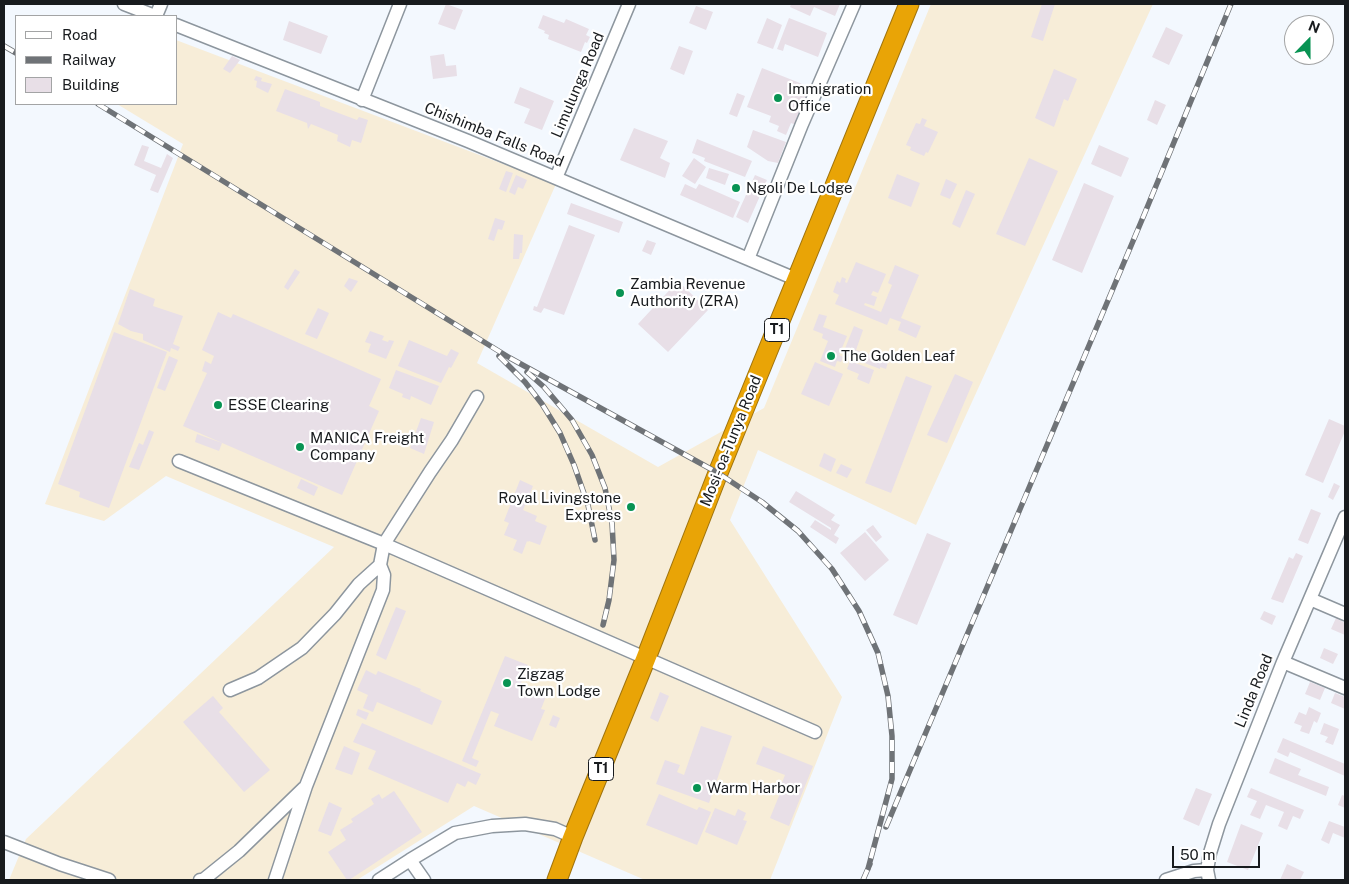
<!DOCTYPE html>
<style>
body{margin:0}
#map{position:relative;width:1349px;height:884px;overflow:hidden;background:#f3f8fe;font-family:"Public Sans",sans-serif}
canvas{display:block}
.frame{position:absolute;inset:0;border:5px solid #181b1e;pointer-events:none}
.legend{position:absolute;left:15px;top:15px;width:162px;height:90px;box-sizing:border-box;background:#fff;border:1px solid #a3a4a5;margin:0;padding:6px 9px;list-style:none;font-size:15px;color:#181b1e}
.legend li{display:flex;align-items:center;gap:10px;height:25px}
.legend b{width:25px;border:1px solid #a3a4a5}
.north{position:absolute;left:1284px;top:15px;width:50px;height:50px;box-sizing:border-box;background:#fff;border:1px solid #a3a4a5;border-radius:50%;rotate:22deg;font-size:14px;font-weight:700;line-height:20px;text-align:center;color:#181b1e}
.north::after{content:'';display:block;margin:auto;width:18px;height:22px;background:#089353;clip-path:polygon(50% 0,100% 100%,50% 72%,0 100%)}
.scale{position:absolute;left:1172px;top:846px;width:88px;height:22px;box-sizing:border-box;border:2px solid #181b1e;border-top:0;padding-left:6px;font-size:15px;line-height:18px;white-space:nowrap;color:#181b1e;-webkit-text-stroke:4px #fff;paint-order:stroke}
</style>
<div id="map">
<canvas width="1349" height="884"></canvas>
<div class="frame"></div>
<ul class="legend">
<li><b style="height:6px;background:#fff"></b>Road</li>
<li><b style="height:6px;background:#6f7377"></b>Railway</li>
<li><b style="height:14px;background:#e8dfe7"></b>Building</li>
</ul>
<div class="north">N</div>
<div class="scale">50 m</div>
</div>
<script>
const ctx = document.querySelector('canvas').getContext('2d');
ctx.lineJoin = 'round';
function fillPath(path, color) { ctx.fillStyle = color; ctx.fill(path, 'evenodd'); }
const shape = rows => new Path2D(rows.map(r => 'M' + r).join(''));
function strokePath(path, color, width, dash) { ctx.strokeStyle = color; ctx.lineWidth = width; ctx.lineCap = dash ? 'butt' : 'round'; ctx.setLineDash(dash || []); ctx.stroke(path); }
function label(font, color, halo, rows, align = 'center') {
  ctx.font = font + ' "Public Sans",sans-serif'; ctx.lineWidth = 4.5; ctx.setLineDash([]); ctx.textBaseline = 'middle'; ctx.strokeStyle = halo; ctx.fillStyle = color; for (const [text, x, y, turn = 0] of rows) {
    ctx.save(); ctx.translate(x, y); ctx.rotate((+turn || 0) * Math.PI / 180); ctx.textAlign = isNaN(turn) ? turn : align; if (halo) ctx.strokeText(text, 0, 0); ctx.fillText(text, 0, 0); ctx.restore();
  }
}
fillPath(shape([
 [931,4,1153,4,916,525,758,450,730,520,842,697,770,880,645,880,474,806,357,880,9,880,26,839,334,547,166,476,104,521,45,504,183,144,117,104,176,104,176,40,556,184,477,363,658,467,764,408]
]), '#f7edd8');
fillPath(shape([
 [446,4,463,10,455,30,438,24],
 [791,4,840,4,835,16,814,7,810,16,790,7],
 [1042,4,1055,4,1043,41,1031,37],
 [696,6,713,12,706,30,689,23],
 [543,15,564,23,566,19,589,29,586,35,590,37,587,43,585,42,581,52,548,39,549,35,544,33,545,31,538,28],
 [767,18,782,25,773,49,757,43],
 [789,18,827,33,818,57,785,44,783,51,777,49],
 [289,21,328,36,321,54,283,40],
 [1166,27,1183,35,1169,65,1152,57],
 [679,46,693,51,684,75,670,69],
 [444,54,446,66,456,65,457,76,433,79,430,56],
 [232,56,240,60,230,73,223,69],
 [762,68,810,87,796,125,791,123,786,135,777,131,779,126,769,122,771,116,747,107],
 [1054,69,1077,79,1068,101,1064,99,1054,127,1035,118],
 [256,76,262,78,261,81,272,84,268,93,256,87,257,81,254,80],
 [520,87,554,101,542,130,524,123,530,109,514,103],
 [285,89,320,102,320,106,357,120,359,117,368,120,361,143,352,140,350,147,337,141,338,135,311,124,308,129,307,123,276,111],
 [737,93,745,96,737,117,729,114],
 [1155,100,1166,105,1157,125,1147,120],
 [922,118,927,120,924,126,938,132,928,153,926,152,924,156,910,150,911,147,906,145,916,123,920,124],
 [634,128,668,141,660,158,670,163,665,178,620,160],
 [753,130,786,142,778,163,768,161,747,147],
 [697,139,752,161,745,177,704,161,705,158,692,153],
 [142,145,149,147,144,161,161,168,167,154,173,158,158,193,150,190,156,175,134,165],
 [1099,145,1129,158,1121,177,1091,164],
 [694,158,706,167,695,184,682,176],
 [1029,158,1058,171,1025,246,996,234],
 [709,168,729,174,725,185,706,178],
 [506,171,513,173,506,192,499,189],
 [897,174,920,183,911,207,888,198],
 [516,175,527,180,523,189,518,187,515,195,509,192],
 [755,175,767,180,748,223,736,217],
 [946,179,957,184,950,199,940,195],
 [1084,183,1114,196,1082,273,1052,260],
 [685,184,696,189,699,184,740,202,733,218,680,195],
 [966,190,975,194,960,228,952,224],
 [571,203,623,222,619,233,567,214],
 [495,218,505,221,502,230,498,229,494,241,488,239],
 [569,225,595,235,564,315,544,308,541,313,533,310,534,306,537,307],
 [514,234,523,235,522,253,520,253,519,259,513,259],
 [647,240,656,243,651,255,642,251],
 [856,262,886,274,878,293,873,291,871,295,877,297,874,306,865,303,864,305,881,312,892,285,888,283,895,265,919,275,901,318,921,326,916,338,898,330,901,322,890,318,887,325,835,304,839,295,833,292,837,281,840,283,842,277,846,279,845,282,847,283],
 [295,269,300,272,288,290,284,287],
 [349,278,358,281,351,292,344,286],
 [678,281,708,310,668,352,638,324],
 [130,289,155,299,153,306,183,316,173,344,180,347,178,351,171,348,170,352,143,340,143,334,131,331,118,324],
 [318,308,329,313,317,339,305,334],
 [218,312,231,318,233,314,381,379,369,406,379,411,342,495,183,426,207,373,202,371,205,361,211,364,214,356,202,350],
 [819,314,827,316,823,327,847,336,839,355,843,357,841,362,837,361,835,367,820,361,828,341,822,338,823,334,813,330],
 [854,326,863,330,856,350,874,356,876,351,884,354,882,360,888,362,886,369,880,367,880,369,847,356,848,352,844,351],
 [370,331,384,336,382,340,388,342,389,340,394,341,386,359,368,352,371,344,365,342],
 [114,332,167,352,109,508,79,497,80,492,58,484],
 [409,340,447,356,451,349,459,353,451,368,449,367,441,383,398,366],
 [169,356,178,360,165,391,157,388],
 [850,361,874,370,869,384,857,379,859,374,847,369],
 [815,362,843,374,829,406,801,394],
 [396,370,439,386,431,405,411,396,410,400,402,397,403,394,389,388],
 [955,374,973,382,947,443,927,435],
 [906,376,932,386,891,493,865,483],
 [421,418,434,422,424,454,410,448],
 [1329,419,1345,426,1345,431,1323,483,1305,475],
 [149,430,154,432,139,470,129,467,139,443,143,445],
 [197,434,222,443,219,451,195,442],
 [824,453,836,459,831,472,819,466],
 [841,464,852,469,847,478,836,473],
 [301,479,318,487,314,496,297,488],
 [520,480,533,486,523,510,537,516,535,521,547,526,540,545,529,541,528,542,527,541,522,554,513,550,517,540,504,535,509,523,504,521],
 [1334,483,1340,486,1333,500,1328,497],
 [796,491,835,515,831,520,840,525,834,535,839,538,836,544,810,527,815,520,831,530,831,528,789,502],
 [1311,509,1321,513,1308,544,1298,540],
 [873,525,882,537,876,542,866,530],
 [865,532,889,560,865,581,840,553],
 [927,533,951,543,917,625,893,615],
 [1296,553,1303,556,1283,603,1271,599,1289,557,1293,559],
 [396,607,406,611,386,660,376,655],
 [1264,611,1276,616,1272,625,1260,619],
 [1336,618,1345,623,1345,635,1331,629],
 [1324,648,1338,654,1333,664,1320,658],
 [505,656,528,665,521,683,547,694,541,709,545,710,532,741,494,726,499,714,491,711,472,758,479,761,476,767,462,761],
 [366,670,376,675,378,671,421,689,420,691,442,701,432,725,377,702,373,712,363,708,368,695,357,690],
 [1310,682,1325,688,1320,700,1305,694],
 [660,692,669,696,658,722,650,718],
 [1335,693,1345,697,1345,709,1331,703],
 [213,696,223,708,219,712,270,770,244,792,183,722],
 [1309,707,1321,713,1317,723,1314,721,1309,734,1300,731,1302,726,1294,723,1299,712,1306,715],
 [358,709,369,713,366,720,356,715],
 [553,715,560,718,556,728,549,725],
 [362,723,481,774,476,785,468,781,465,787,457,783,448,803,368,769,376,751,353,742],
 [1324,723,1339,729,1333,745,1325,742,1328,737,1320,734],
 [701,726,732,736,709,803,656,784,665,760,680,765,677,772,684,775],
 [1283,738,1345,764,1345,776,1290,752,1288,757,1277,752],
 [344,746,360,753,352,775,335,769],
 [763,746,813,766,789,826,770,818,783,786,781,785,785,775,756,764],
 [1275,758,1301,769,1298,775,1329,787,1326,796,1269,773],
 [1196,788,1212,794,1199,826,1183,819],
 [1251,788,1304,810,1300,819,1293,816,1287,830,1278,826,1284,812,1266,805,1260,819,1250,815,1257,801,1247,797],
 [394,791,422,832,349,880,347,880,328,852,346,840,340,830,353,822,351,819,374,804,371,799,379,794,382,799],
 [659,794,697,810,699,807,711,812,697,845,646,825],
 [1342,795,1345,796,1345,808,1338,805],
 [329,802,342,808,331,836,318,831],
 [715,808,735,816,738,809,746,813,743,820,747,821,737,845,705,832],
 [1329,821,1345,827,1345,838,1333,833,1329,844,1321,840],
 [1241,824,1263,833,1248,870,1227,862],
 [1287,864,1304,872,1300,880,1280,880]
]), '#e8dfe7');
const minor = shape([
 [124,4,155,16],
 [156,16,161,4],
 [176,25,468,141,798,280],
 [362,100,400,4],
 [556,178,629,4],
 [748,259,802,124,854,4],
 [179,461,384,544,815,732],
 [1310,599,1345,614],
 [1283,662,1345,688],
 [230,690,258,678,302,648,335,614,359,584,380,565],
 [4,842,60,864,109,880],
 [410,860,424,880],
 [200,880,203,880,239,851,304,788],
 [275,880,306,786,383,590,384,575,380,565,384,544,430,472,452,440,477,397],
 [379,880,410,860,455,833,492,826,525,824,555,829,573,837],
 [1166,880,1194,871,1207,870],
 [1209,880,1207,870,1210,853,1219,824,1283,662,1345,517]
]);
const highway = shape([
 [557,880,573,837,646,658,718,473,909,4]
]);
strokePath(minor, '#8d969e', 15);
strokePath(highway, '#a0740e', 21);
strokePath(minor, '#fff', 12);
strokePath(highway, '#e9a406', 19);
const rail = shape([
 [4,46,16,53],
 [98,104,510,358,718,473,762,502,798,531,832,569,859,611,878,653,888,696,892,736,892,779,868,869],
 [499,356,525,382,542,404,560,433,574,465,588,505,595,540],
 [527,372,544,387,572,420,592,455,605,488,612,523,614,560,609,600,603,625],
 [886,827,1144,215,1231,4],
 [863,880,870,864]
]);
strokePath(rail, '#6f7377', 5.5);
strokePath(rail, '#fff', 4, [11]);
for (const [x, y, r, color] of [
 [778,98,5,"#089353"],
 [736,188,5,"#089353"],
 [620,293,5,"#089353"],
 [831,356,5,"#089353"],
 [218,405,5,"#089353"],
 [300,447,5,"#089353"],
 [631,507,5,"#089353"],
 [507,683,5,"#089353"],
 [697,788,5,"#089353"]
]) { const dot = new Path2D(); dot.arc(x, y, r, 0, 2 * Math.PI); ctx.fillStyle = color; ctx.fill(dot); strokePath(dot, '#fff', 2); }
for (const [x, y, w] of [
 [777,330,25],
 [601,769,25]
]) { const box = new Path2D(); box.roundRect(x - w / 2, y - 11.5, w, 23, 4); ctx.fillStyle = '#fff'; ctx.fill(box); strokePath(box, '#181b1e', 1); }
label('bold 14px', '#181b1e', null, [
 ["T1",777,330],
 ["T1",601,769]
]);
label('15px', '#181b1e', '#fff', [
 ["Limulunga Road",578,85,-67],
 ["Chishimba Falls Road",494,135,22],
 ["Mosi-oa-Tunya Road",731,441,-68],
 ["Linda Road",1254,691,-68]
]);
label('15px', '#181b1e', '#fff', [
 ["Immigration",788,89],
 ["Office",788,106],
 ["Ngoli De Lodge",746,188],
 ["Zambia Revenue",630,284],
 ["Authority (ZRA)",630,301],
 ["The Golden Leaf",841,356],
 ["ESSE Clearing",228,405],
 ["MANICA Freight",310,438],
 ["Company",310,455],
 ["Royal Livingstone",621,498,"right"],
 ["Express",621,515,"right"],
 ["Zigzag",517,674],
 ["Town Lodge",517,691],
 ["Warm Harbor",707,788]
], 'left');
</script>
